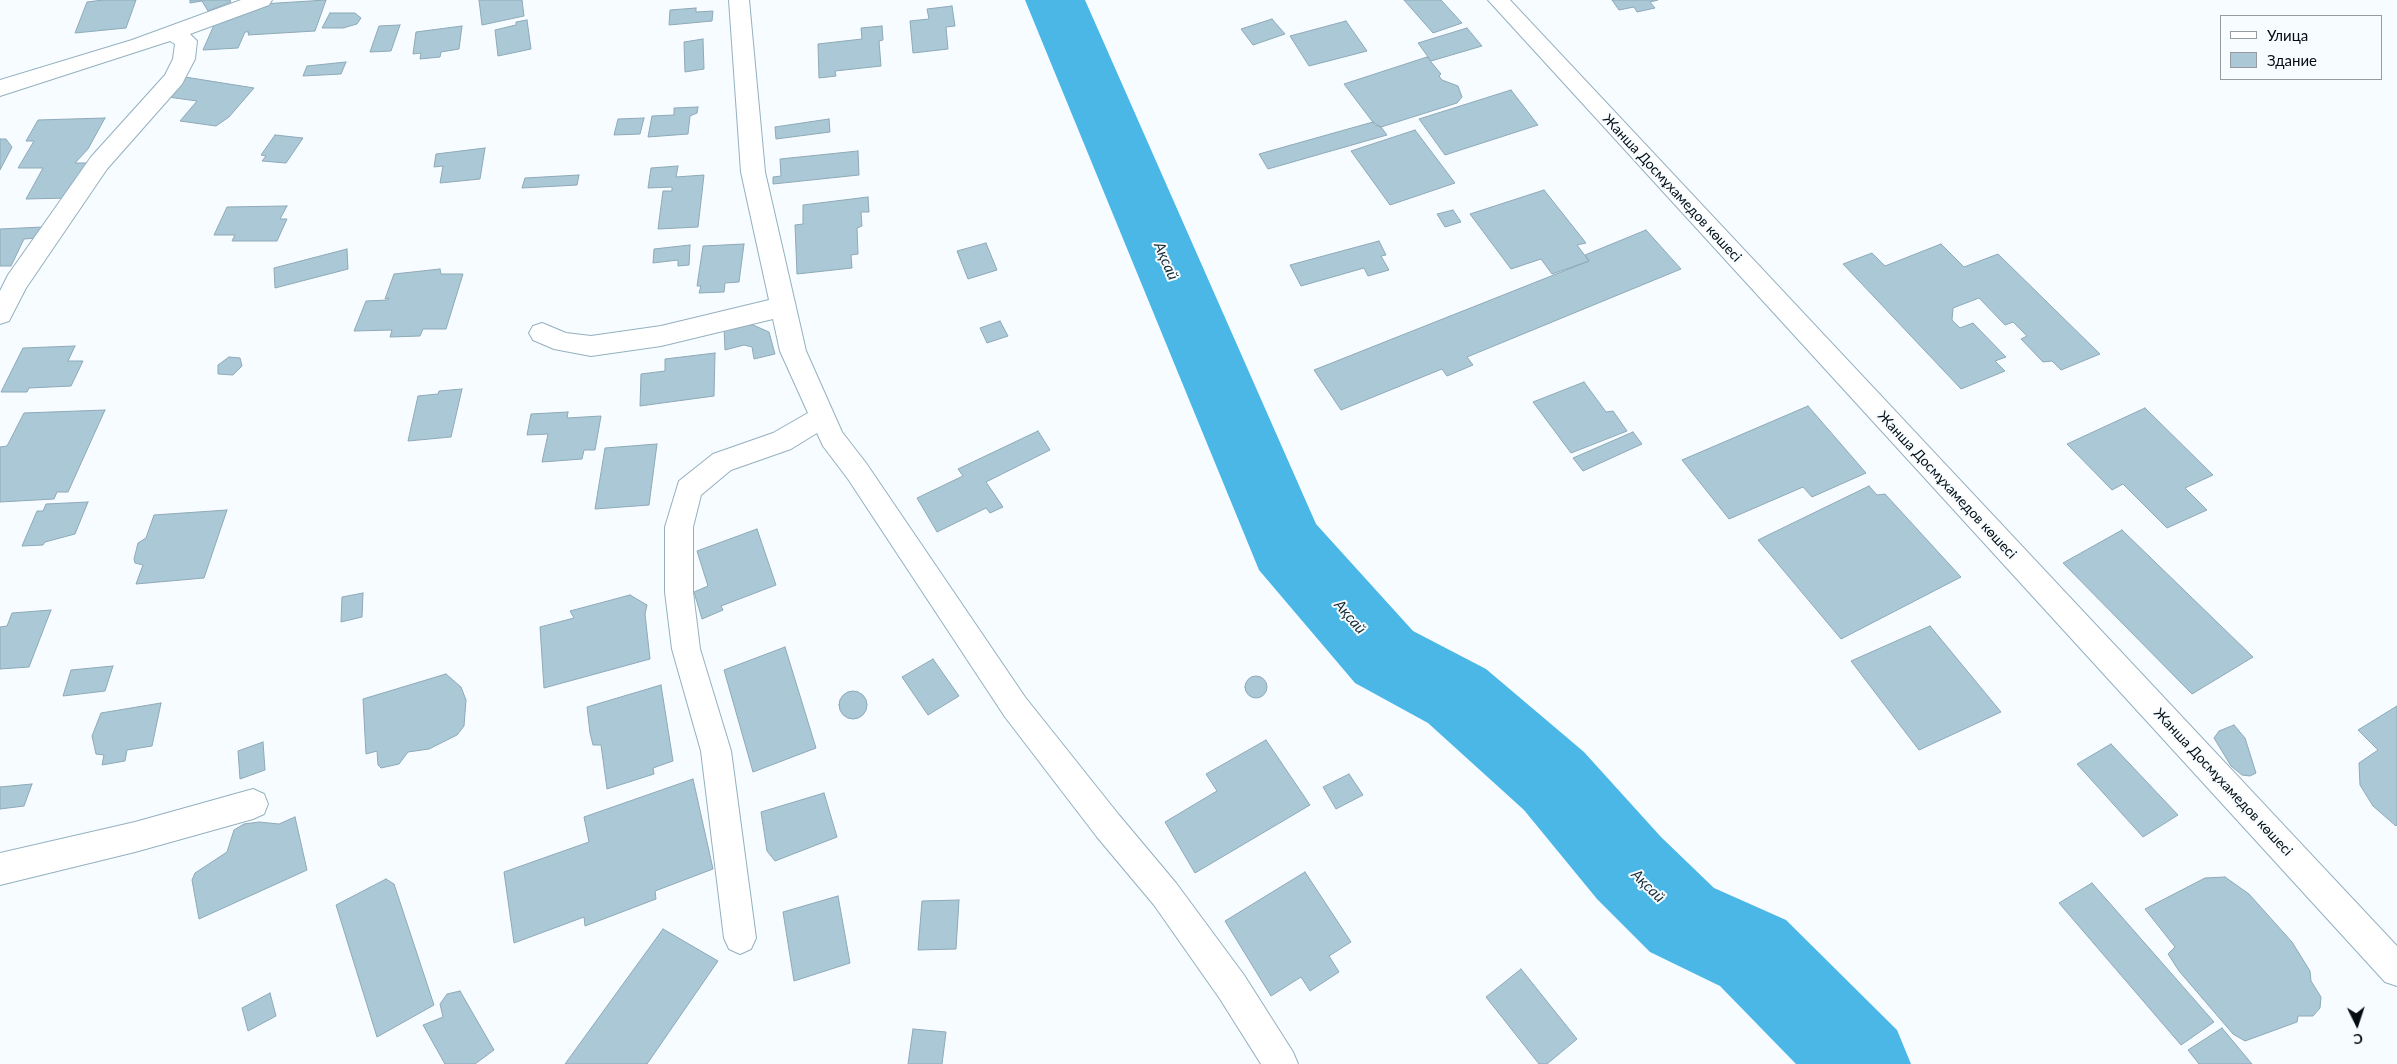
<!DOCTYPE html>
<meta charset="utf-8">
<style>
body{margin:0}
#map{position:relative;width:2397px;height:1064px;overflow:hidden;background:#f6fcff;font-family:Lato,sans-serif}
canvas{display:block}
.legend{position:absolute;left:2220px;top:15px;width:162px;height:65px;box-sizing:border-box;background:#f6fcff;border:1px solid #959ca0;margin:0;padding:6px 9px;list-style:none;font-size:15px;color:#040d12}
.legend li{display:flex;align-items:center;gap:10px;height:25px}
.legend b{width:25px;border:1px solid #959ca0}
.north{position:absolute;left:2332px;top:999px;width:50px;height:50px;-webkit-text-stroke:4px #f6fcff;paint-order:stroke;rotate:176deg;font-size:14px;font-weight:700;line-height:20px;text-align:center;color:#040d12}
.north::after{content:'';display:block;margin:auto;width:18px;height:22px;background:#040d12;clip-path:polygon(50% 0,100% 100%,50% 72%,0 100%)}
</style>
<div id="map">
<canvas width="2397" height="1064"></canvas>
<ul class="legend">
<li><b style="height:6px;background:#fff"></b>Улица</li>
<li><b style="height:14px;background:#abc8d7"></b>Здание</li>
</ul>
<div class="north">С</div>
</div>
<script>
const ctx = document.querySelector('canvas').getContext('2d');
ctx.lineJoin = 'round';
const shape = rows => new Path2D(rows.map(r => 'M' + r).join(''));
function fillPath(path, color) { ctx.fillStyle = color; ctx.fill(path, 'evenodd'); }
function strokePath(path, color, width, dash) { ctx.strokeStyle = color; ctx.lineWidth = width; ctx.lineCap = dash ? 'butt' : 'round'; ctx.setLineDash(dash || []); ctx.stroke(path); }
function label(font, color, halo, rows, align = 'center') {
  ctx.font = font + ' Lato,sans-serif'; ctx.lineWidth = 4; ctx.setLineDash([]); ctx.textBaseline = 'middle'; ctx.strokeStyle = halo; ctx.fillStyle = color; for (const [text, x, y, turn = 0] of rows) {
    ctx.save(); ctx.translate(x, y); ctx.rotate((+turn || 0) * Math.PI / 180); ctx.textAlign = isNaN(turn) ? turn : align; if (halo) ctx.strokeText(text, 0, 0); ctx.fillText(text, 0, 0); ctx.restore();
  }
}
fillPath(shape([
 [1025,0,1085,0,1316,524,1413,631,1486,669,1584,752,1661,837,1714,888,1786,920,1897,1030,1911,1064,1796,1064,1720,986,1650,952,1597,899,1524,810,1428,723,1355,683,1259,570,1025,0]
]), '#4ab7e7');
const building = shape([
 [103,0,136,0,126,28,75,33,87,2,103,0],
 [190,0,230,0,231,2,208,11,202,1,190,3,190,0],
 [326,0,315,31,248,35,249,32,245,32,238,48,203,50,214,25,261,8,262,4,326,0],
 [479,0,522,0,524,16,482,25,479,0],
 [1404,0,1441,0,1462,23,1433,33,1404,0],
 [1612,0,1658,0,1650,2,1655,8,1637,12,1634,7,1619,10,1612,0],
 [952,6,955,26,946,27,948,49,913,53,910,21,929,19,927,9,952,6],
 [696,8,696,12,713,11,712,21,669,25,670,10,696,8],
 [330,13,355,13,361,18,357,24,343,28,322,28,330,13],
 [1272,19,1285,34,1253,45,1241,29,1272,19],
 [527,20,531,49,498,56,495,30,516,25,516,22,527,20],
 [1346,21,1367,51,1309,66,1290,36,1346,21],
 [400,25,391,51,370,52,379,26,400,25],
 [462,26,459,49,441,52,440,57,420,59,421,53,413,54,416,32,462,26],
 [882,26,883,40,879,41,881,66,835,71,836,76,819,78,818,44,862,39,861,28,882,26],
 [1467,28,1482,46,1431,61,1418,43,1467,28],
 [703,39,704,69,685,72,684,42,703,39],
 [1427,57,1441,74,1439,76,1442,80,1458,86,1462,97,1457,103,1381,127,1375,125,1344,84,1427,57],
 [346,62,341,74,303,76,307,66,346,62],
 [185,77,254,88,229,117,216,126,180,121,197,101,168,97,185,77],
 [1511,90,1538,125,1445,155,1419,119,1511,90],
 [698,107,697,113,690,116,688,134,648,137,652,116,674,115,674,108,698,107],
 [105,118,88,149,75,163,87,163,69,198,26,199,43,168,18,168,34,141,26,141,38,120,105,118],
 [644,118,640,134,614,135,618,119,644,118],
 [829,119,830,132,776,139,775,127,829,119],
 [1373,122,1381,127,1387,135,1268,169,1259,154,1373,122],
 [1415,130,1455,183,1390,205,1351,151,1415,130],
 [275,135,303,138,286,163,262,161,266,156,261,155,275,135],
 [0,139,6,139,12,147,0,170,0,139],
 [485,148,480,179,440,183,443,166,434,167,436,154,485,148],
 [858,151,859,175,773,184,773,177,781,176,780,159,858,151],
 [678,166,676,177,704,175,698,227,658,229,663,191,672,191,672,187,648,188,651,168,678,166],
 [579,175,577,185,522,188,525,178,579,175],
 [1544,190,1586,243,1577,245,1589,261,1552,274,1541,259,1511,269,1470,214,1544,190],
 [868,197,869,212,861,212,862,226,857,228,858,254,851,255,852,268,797,274,795,225,803,224,803,205,868,197],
 [287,206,280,219,287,219,277,241,232,241,235,235,214,235,227,207,287,206],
 [1453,210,1461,222,1445,227,1437,214,1453,210],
 [43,227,37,238,24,239,11,266,0,266,0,229,43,227],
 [1646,230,1681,269,1467,357,1473,365,1447,376,1442,369,1341,410,1314,370,1589,261,1585,255,1646,230],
 [1379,241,1386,255,1381,256,1389,270,1368,276,1364,268,1301,286,1290,265,1379,241],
 [986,243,997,270,968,279,957,251,986,243],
 [744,244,739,282,725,283,724,292,699,293,701,286,697,286,703,246,744,244],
 [1941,244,1964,267,1998,254,2100,354,2061,370,2052,361,2043,362,2021,339,2027,336,2013,322,2005,325,1979,298,1953,308,1952,320,1960,328,1973,323,2006,357,1995,361,2005,371,1961,389,1843,264,1872,253,1885,266,1941,244],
 [690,245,689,265,678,266,678,260,653,263,654,249,690,245],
 [347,249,348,269,275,288,274,268,347,249],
 [440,269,441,274,463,274,446,329,423,329,420,336,390,337,392,330,354,331,366,301,388,300,389,298,385,299,394,274,440,269],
 [1000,321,1008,336,987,343,980,328,1000,321],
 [731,324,753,325,769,332,775,354,754,359,752,347,744,345,725,350,724,328,731,324],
 [75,346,68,361,83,361,71,386,29,388,27,392,1,392,23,348,75,346],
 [715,353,714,396,640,406,641,374,665,371,665,359,715,353],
 [229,357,240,358,242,366,233,375,218,374,218,365,229,357],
 [1584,382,1606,412,1613,411,1627,431,1571,453,1533,402,1584,382],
 [462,389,451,437,408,441,418,396,438,394,439,391,462,389],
 [1808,406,1866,473,1812,497,1803,487,1729,519,1682,460,1808,406],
 [2145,408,2213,475,2185,488,2207,510,2167,528,2123,484,2112,490,2067,444,2145,408],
 [105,410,68,492,57,492,54,499,0,502,0,447,7,446,24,413,105,410],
 [568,412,567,418,601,416,595,450,584,450,582,459,542,462,548,434,527,435,531,414,568,412],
 [1038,431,1050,450,986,482,1003,507,990,513,986,508,937,532,917,498,963,476,958,469,1038,431],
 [1633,432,1642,444,1583,471,1573,458,1633,432],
 [657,444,649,505,595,509,605,448,657,444],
 [1869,486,1877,495,1885,494,1961,577,1841,639,1758,540,1869,486],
 [88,502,75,534,45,542,43,545,22,546,37,511,43,511,46,504,88,502],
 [227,510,204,578,136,584,143,565,135,563,134,559,138,543,146,538,154,515,227,510],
 [757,529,776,585,721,606,723,610,702,619,694,592,708,586,697,551,757,529],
 [2122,530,2253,657,2192,694,2063,563,2122,530],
 [363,593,362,617,341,622,342,597,363,593],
 [630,595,647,605,645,614,650,659,544,688,540,627,574,618,570,611,630,595],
 [51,610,29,667,0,669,0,627,7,626,12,613,51,610],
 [1930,626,2001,712,1919,750,1851,661,1930,626],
 [785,647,816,748,753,772,724,670,785,647],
 [933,659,959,696,928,715,902,677,933,659],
 [113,666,105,691,63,696,71,670,113,666],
 [446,674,461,687,466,700,464,726,457,735,429,749,408,752,399,764,381,768,378,765,377,751,366,754,363,699,446,674],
 '1245 687a11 11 0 1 1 22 0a11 11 0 1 1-22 0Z',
 [661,685,673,761,653,768,654,774,607,789,601,745,593,745,590,733,587,707,661,685],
 '839 705a14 14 0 1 1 28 0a14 14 0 1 1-28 0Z',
 [161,703,152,746,127,750,125,761,102,765,104,755,96,754,92,736,101,713,161,703],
 [2397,706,2397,825,2396,826,2373,806,2360,785,2359,763,2378,750,2358,730,2397,706],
 [2234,725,2245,738,2256,773,2250,776,2242,775,2231,766,2214,738,2219,731,2234,725],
 [1266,740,1310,805,1195,873,1165,822,1217,791,1206,774,1266,740],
 [263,742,265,770,240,779,238,751,263,742],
 [2111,744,2178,815,2143,837,2077,764,2111,744],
 [1349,774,1363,795,1336,809,1323,787,1349,774],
 [693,779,713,869,655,891,656,899,585,926,584,917,514,943,504,872,589,842,584,817,693,779],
 [32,784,24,806,0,809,0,787,32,784],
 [824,793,837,837,775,861,767,851,761,812,824,793],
 [295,817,307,870,199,919,192,880,195,873,227,852,234,830,244,824,259,822,279,824,295,817],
 [1305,872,1351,942,1329,956,1339,972,1310,991,1301,977,1271,996,1225,921,1305,872],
 [2225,877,2249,894,2292,942,2310,971,2311,981,2321,997,2320,1008,2313,1016,2298,1016,2297,1022,2245,1041,2233,1034,2179,971,2168,954,2175,947,2145,909,2205,878,2225,877],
 [386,879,394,884,434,1005,377,1037,336,905,386,879],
 [2092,883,2214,1022,2181,1045,2059,903,2092,883],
 [838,896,850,963,794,981,783,912,838,896],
 [959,900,956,949,918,950,922,901,959,900],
 [663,929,718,961,647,1064,565,1064,663,929],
 [1521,969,1577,1039,1547,1064,1539,1064,1486,997,1521,969],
 [460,991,494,1050,475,1064,445,1064,423,1025,443,1017,440,1004,447,994,460,991],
 [270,993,276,1016,248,1031,242,1008,270,993],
 [2222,1028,2252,1064,2199,1064,2188,1050,2222,1028],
 [913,1029,946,1032,942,1064,908,1064,913,1029]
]);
fillPath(building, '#abc8d7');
strokePath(building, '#8ea9b8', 1);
const minor = shape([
 [241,0,272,0,269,5,190,34,197,41,195,59,182,84,107,169,26,288,9,321,0,324,0,291,8,275,91,157,165,75,173,59,175,44,170,41,0,96,0,80,132,40,241,0],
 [729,0,749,0,765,172,806,351,842,432,866,463,1025,697,1119,815,1176,883,1244,975,1293,1052,1298,1064,1261,1064,1220,999,1154,905,1097,837,1005,717,848,479,823,446,817,433,791,449,731,470,701,495,693,527,693,592,700,649,731,751,756,938,751,949,740,954,729,949,724,938,701,751,672,649,665,592,665,527,679,481,713,454,773,433,808,413,780,351,773,319,661,346,591,356,554,349,533,340,529,333,533,326,542,323,566,333,591,336,661,326,769,300,741,172,729,0],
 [253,789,264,794,268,804,264,814,253,819,135,852,0,885,0,853,135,822,253,789]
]);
const tertiary = shape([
 [1488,0,1510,0,2397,946,2397,986,2385,982,1488,0]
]);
strokePath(minor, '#94b0bf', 2);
strokePath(tertiary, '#94b0bf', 2);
fillPath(minor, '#fff');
fillPath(tertiary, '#fff');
label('14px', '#040d12', '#f6fcff', [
 ["Жанша Досмұхамедов көшесі",1672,188,47],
 ["Жанша Досмұхамедов көшесі",1947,485,47],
 ["Жанша Досмұхамедов көшесі",2223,782,47]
]);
label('italic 15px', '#192c36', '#f6fcff', [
 ["Ақсай",1166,261,67],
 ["Ақсай",1350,617,49],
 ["Ақсай",1648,886,45]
]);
</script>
